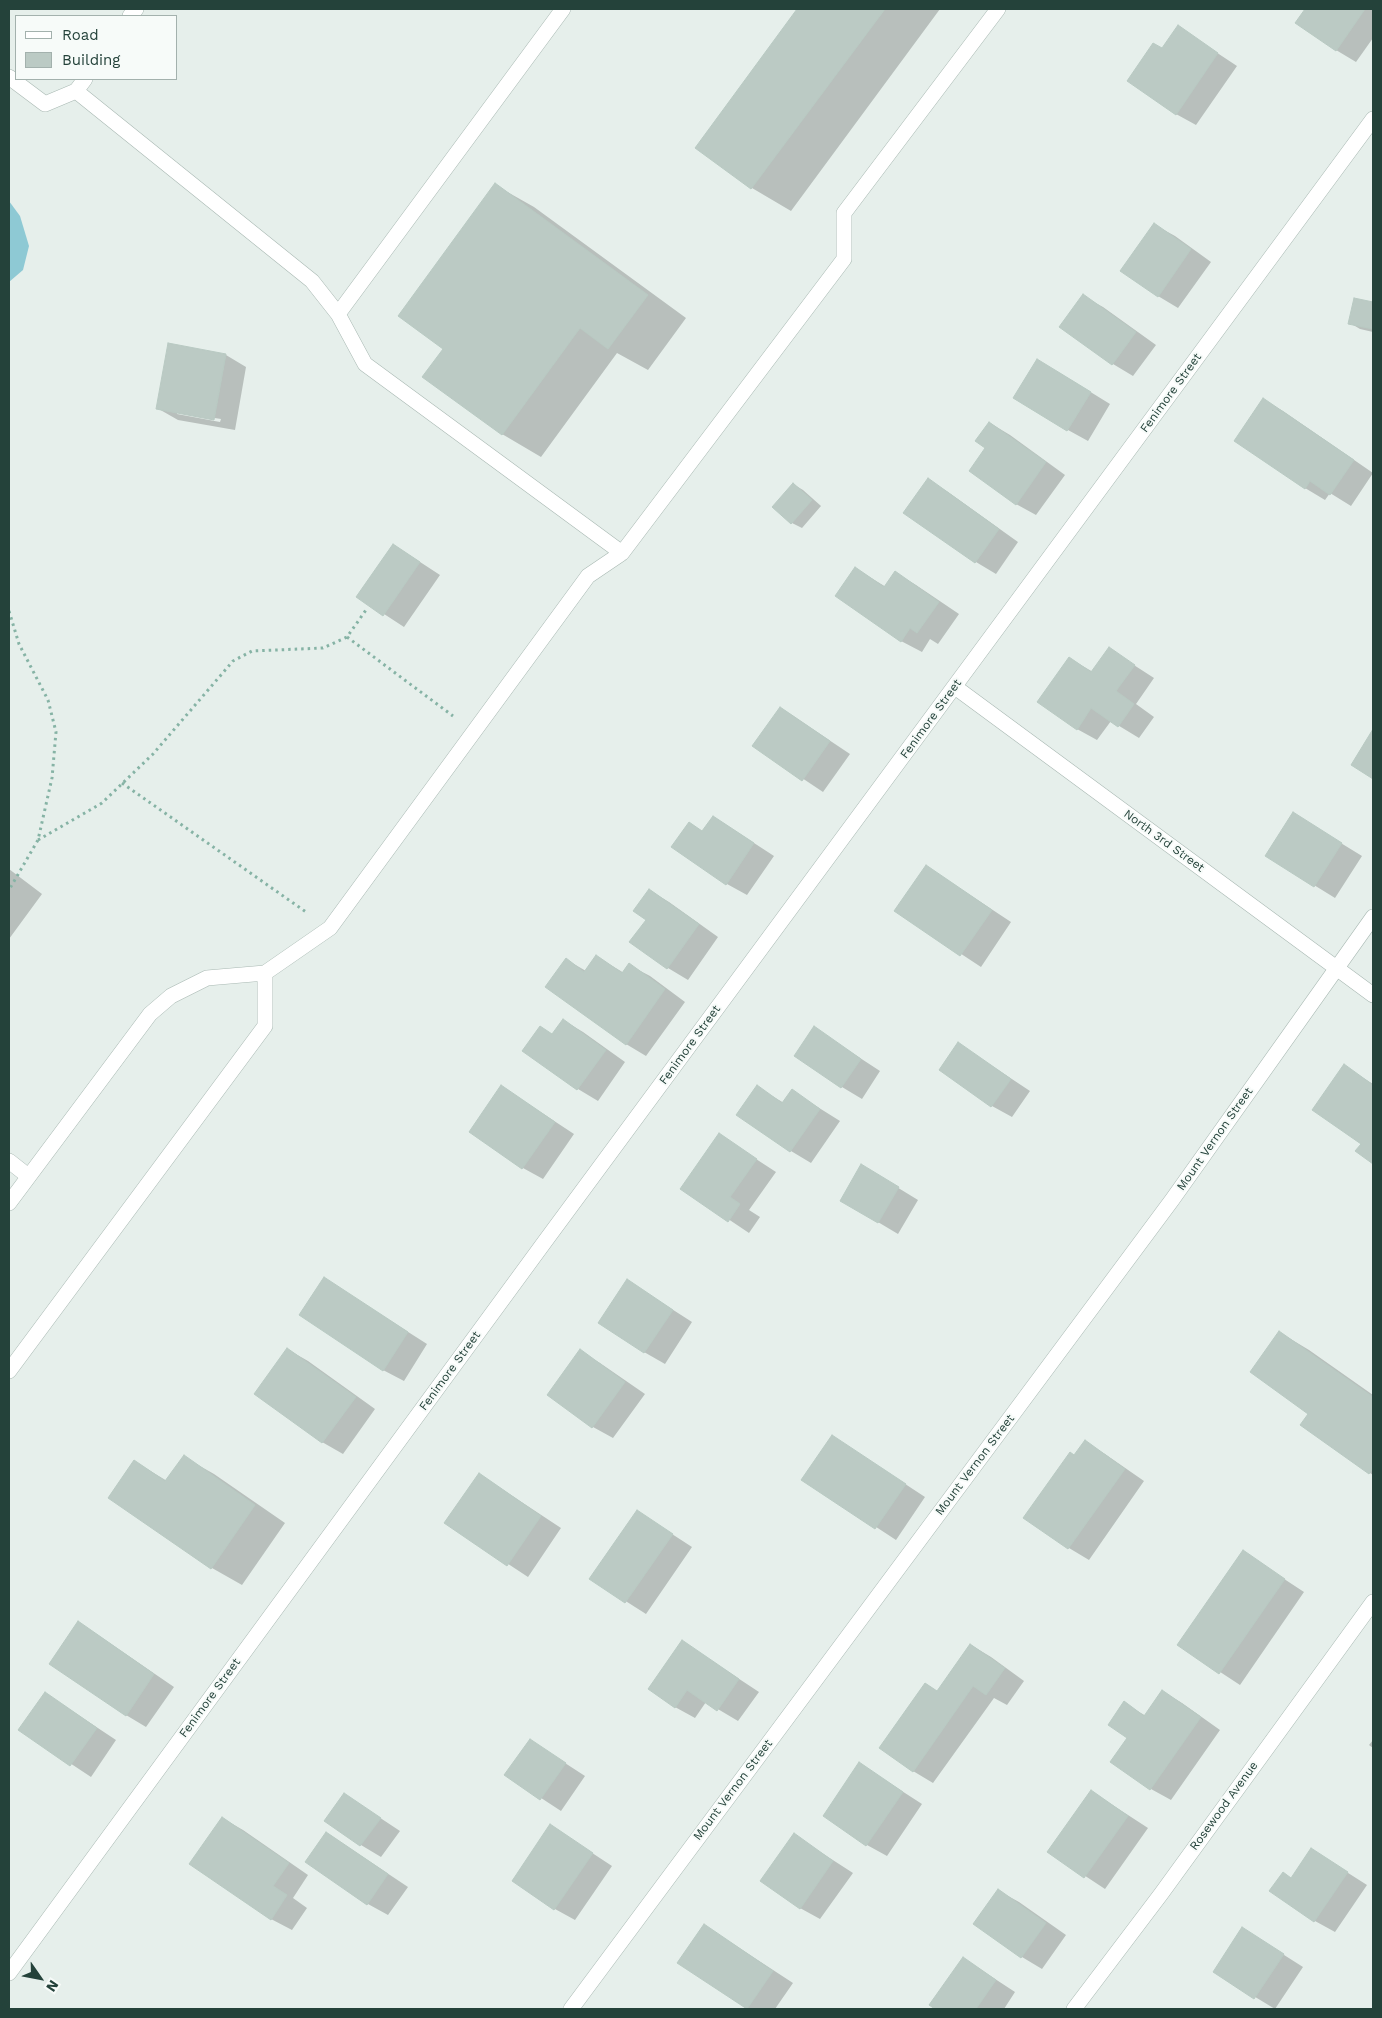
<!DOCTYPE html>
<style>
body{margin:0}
#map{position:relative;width:1382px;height:2018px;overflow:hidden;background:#e6efeb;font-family:"Work Sans",sans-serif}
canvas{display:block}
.frame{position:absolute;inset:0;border:10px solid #24423a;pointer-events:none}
.legend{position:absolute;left:15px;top:15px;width:162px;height:65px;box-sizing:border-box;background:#f7fbf9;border:1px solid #a3b1ad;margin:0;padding:6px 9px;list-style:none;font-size:15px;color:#24423a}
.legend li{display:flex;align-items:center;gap:10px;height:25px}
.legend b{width:25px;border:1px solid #a3b1ad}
.north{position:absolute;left:15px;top:1953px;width:50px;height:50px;-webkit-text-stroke:4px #f7fbf9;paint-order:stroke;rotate:123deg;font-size:14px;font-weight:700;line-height:20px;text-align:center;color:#24423a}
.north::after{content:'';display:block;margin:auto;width:18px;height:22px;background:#24423a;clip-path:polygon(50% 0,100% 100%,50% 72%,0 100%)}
</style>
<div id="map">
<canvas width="1382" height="2018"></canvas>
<div class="frame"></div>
<ul class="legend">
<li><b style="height:6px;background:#fff"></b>Road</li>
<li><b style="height:14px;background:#bbcac4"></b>Building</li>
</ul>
<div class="north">N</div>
</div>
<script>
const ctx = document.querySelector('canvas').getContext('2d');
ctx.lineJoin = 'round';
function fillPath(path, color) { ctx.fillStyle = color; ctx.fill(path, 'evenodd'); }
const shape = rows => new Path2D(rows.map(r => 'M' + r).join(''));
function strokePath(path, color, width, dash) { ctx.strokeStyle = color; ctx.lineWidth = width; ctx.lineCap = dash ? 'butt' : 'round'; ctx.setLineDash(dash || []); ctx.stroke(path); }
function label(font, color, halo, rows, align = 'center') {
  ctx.font = font + ' "Work Sans",sans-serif'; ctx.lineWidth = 4; ctx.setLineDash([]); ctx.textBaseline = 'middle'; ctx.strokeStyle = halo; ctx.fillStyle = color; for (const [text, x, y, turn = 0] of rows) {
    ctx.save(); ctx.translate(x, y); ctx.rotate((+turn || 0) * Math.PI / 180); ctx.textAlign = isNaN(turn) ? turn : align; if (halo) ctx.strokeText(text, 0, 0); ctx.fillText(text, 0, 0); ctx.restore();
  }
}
fillPath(shape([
 [9,201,20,216,29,246,23,270,9,282]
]), '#8ec9d4');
fillPath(shape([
 [799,9,940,9,791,211,752,188,696,148],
 [1307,9,1373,9,1373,38,1356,62,1336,50,1297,23],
 [1178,27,1237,66,1196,125,1176,114,1162,50],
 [495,185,534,207,686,318,648,370,617,353,541,457,502,434,445,349],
 [1155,225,1175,236,1211,262,1178,308,1158,296],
 [1083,296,1103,307,1156,345,1133,376,1113,364,1061,327],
 [1355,299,1373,303,1373,332,1360,329,1350,323],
 [169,345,226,355,246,367,235,430,178,420,157,408],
 [177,412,221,419,220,422,177,414],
 [1058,372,1110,404,1088,441,1068,430],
 [1263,400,1283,411,1373,473,1351,506,1330,493,1325,500,1305,488],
 [990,423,1010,435,1065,475,1036,515,1016,504,987,448],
 [928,480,948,492,1018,542,996,574,976,562,905,512],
 [793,484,803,490,821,506,802,528,792,523],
 [394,545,440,575,404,627,358,597],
 [855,568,886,587,896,573,916,585,959,614,938,644,930,639,922,652,901,641],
 [1109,649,1154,678,1136,704,1154,717,1139,738,1111,721,1097,740,1077,729,1069,658,1093,672],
 [781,708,850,754,823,792,754,746],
 [714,817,774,856,747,895,727,884,689,823,703,832],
 [1313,826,1362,856,1335,898,1267,856],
 [926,866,1011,922,981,967,896,911],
 [9,869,42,894,9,939],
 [649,890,669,902,718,937,688,980,668,968,647,919],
 [596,956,624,973,629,965,650,976,685,1002,646,1056,626,1044,567,960,586,971],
 [563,1020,583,1032,625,1062,598,1101,578,1089,524,1051,553,1035],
 [814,1028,880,1071,862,1099,842,1087],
 [959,1044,1030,1091,1012,1117,992,1106],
 [1344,1066,1373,1084,1373,1162,1357,1151,1363,1143],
 [501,1086,574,1134,543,1179,523,1168],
 [757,1087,784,1103,792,1091,840,1121,811,1163,791,1151],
 [719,1135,776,1172,749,1210,760,1217,749,1233,682,1188],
 [882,1178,918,1200,898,1234,841,1200],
 [325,1279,427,1344,404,1381,383,1370],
 [628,1281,692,1322,665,1364,644,1352],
 [1279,1332,1309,1350,1373,1395,1373,1475,1370,1473],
 [287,1349,308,1361,375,1409,343,1454,322,1442],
 [580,1351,600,1363,645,1394,613,1438,593,1427,549,1395],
 [832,1436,925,1497,896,1540,803,1479],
 [1085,1442,1105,1454,1144,1481,1089,1560,1069,1548,1025,1517],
 [184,1457,214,1474,285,1523,242,1585,212,1568,109,1497,134,1461,167,1481],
 [479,1474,561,1528,528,1577,446,1523],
 [638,1512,692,1547,646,1614,591,1579],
 [1243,1552,1304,1592,1240,1685,1179,1645],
 [78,1623,98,1635,174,1687,146,1727,126,1715],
 [683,1642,759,1692,738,1721,706,1702,695,1718,675,1707],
 [971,1645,991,1657,1024,1681,1007,1705,994,1698,933,1783,913,1771,926,1684,938,1692],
 [1162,1691,1182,1703,1220,1730,1171,1800,1151,1789,1128,1738,1124,1703,1146,1716],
 [45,1693,116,1740,91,1777,20,1730],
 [1373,1740,1373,1748,1369,1745],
 [531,1741,585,1776,561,1811,506,1775],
 [860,1764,922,1804,887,1856,867,1845],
 [1091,1791,1148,1828,1105,1889,1049,1852],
 [344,1794,400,1831,381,1857,361,1845,326,1820],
 [222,1818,243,1830,308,1875,293,1898,307,1908,292,1930,271,1919],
 [551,1826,612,1866,575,1920,555,1909],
 [327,1833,408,1887,388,1915,368,1904],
 [794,1835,853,1873,820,1919,800,1908],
 [1312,1850,1367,1885,1335,1932,1315,1921,1292,1879],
 [999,1891,1019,1902,1066,1935,1042,1969,1022,1957,975,1924],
 [704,1925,793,1983,775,2009,747,2009,679,1962],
 [1262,1941,1303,1967,1275,2009,1214,1972],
 [963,1958,1015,1992,1004,2009,937,2009,931,2005]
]), '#0003');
const building = shape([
 [797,9,885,9,751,189,695,148,797,9],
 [1305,9,1365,9,1336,51,1295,23,1305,9],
 [1178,25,1218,53,1176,115,1127,81,1153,43,1162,48,1178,25],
 [495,183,648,295,608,349,580,328,502,435,422,377,443,349,398,316,495,183],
 [1154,223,1191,249,1158,297,1120,271,1154,223],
 [1083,294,1136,332,1112,365,1059,327,1083,294],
 [1354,298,1373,302,1373,329,1348,324,1354,298],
 [168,343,226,354,214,420,156,409,168,343],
 [1037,359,1091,392,1067,431,1013,398,1037,359],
 [1263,398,1354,460,1330,495,1310,481,1305,489,1234,441,1263,398],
 [989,422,1046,462,1016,505,969,471,985,448,975,441,989,422],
 [928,478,999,529,975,563,903,513,928,478],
 [793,483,812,500,791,524,772,507,793,483],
 [393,544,420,562,383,616,356,597,393,544],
 [855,567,884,587,895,571,939,602,917,633,910,628,901,642,835,596,855,567],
 [1109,647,1135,665,1116,691,1134,704,1118,727,1091,708,1077,730,1037,702,1069,657,1091,672,1109,647],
 [780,707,830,741,802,781,752,746,780,707],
 [1373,729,1373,779,1351,765,1373,729],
 [1293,812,1342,843,1314,887,1265,856,1293,812],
 [713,816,754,843,726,885,671,847,689,822,702,831,713,816],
 [926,865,992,910,960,956,894,911,926,865],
 [649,889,699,924,667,969,629,942,646,920,633,911,649,889],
 [596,955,622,973,629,963,665,989,626,1045,545,987,566,958,584,972,596,955],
 [563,1019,606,1050,577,1090,522,1051,540,1026,552,1034,563,1019],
 [814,1026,861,1059,841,1088,794,1056,814,1026],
 [958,1042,1011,1079,991,1107,939,1070,958,1042],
 [1344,1064,1373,1085,1373,1164,1355,1151,1361,1144,1312,1110,1344,1064],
 [501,1085,555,1122,522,1169,469,1132,501,1085],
 [757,1085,782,1103,792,1089,820,1109,790,1152,736,1115,757,1085],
 [719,1133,757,1159,730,1197,740,1204,728,1222,680,1189,719,1133],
 [861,1164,899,1187,878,1223,840,1201,861,1164],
 [324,1277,408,1332,383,1371,299,1315,324,1277],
 [627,1279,673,1310,644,1353,598,1323,627,1279],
 [1279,1331,1373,1397,1373,1468,1369,1474,1300,1425,1308,1414,1250,1372,1279,1331],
 [287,1348,356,1397,322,1443,254,1394,287,1348],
 [580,1349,625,1382,592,1428,547,1395,580,1349],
 [832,1435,906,1484,875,1529,801,1480,832,1435],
 [1085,1440,1125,1469,1068,1549,1023,1518,1070,1452,1074,1455,1085,1440],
 [184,1455,255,1505,211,1569,108,1498,134,1460,165,1481,184,1455],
 [479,1473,541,1516,507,1566,444,1523,479,1473],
 [637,1510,673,1534,625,1603,589,1579,637,1510],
 [1243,1550,1285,1579,1219,1674,1177,1645,1243,1550],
 [78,1621,154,1674,126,1716,49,1664,78,1621],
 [682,1640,739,1679,717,1711,687,1690,675,1708,648,1689,682,1640],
 [970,1644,1005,1668,986,1695,973,1686,913,1772,879,1748,925,1683,937,1691,970,1644],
 [1162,1690,1201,1717,1150,1790,1110,1762,1127,1738,1108,1725,1124,1701,1144,1716,1162,1690],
 [45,1692,97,1728,70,1766,18,1730,45,1692],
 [530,1739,566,1763,540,1800,504,1775,530,1739],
 [859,1762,903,1792,866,1846,823,1816,859,1762],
 [1091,1790,1128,1816,1084,1878,1047,1852,1091,1790],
 [344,1793,381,1818,360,1846,324,1821,344,1793],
 [222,1817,289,1863,273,1886,287,1895,271,1920,189,1864,222,1817],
 [550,1824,593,1853,554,1910,512,1881,550,1824],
 [326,1832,388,1874,367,1905,305,1862,326,1832],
 [794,1833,833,1861,800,1909,760,1881,794,1833],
 [1311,1848,1348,1872,1314,1922,1269,1891,1283,1872,1291,1878,1311,1848],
 [998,1889,1046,1923,1021,1958,973,1924,998,1889],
 [704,1924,773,1971,747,2009,677,1963,704,1924],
 [1242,1927,1284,1954,1254,1999,1213,1972,1242,1927],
 [963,1957,996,1980,976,2009,935,2009,929,2005,963,1957]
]);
fillPath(building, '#bbcac4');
strokePath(building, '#b8c9c2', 1);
const lane = shape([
 [130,16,136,9],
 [9,77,45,104,76,91],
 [85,79,76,91,312,281,338,314,365,364,622,553],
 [338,314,563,9],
 [9,1161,28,1176],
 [9,1203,150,1014,171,996,207,978,265,973],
 [9,1371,265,1026,265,973,330,928,588,576,622,553,844,259,844,213,998,9]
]);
const street = shape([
 [955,687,1373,995],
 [9,1973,546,1240,1373,119],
 [571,2009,1172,1200,1373,917],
 [1074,2009,1161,1894,1373,1602]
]);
strokePath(lane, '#a8b8b2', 16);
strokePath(street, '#a8b8b2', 16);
strokePath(shape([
 [9,611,19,644,48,700,56,732,52,778,38,840,9,890],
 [347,637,453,716],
 [122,783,306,912],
 [38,840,102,803,153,754,233,661,252,651,323,648,347,637,366,610]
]), '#86b3a5', 3, [2.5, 4]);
strokePath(lane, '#fff', 15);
strokePath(street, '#fff', 15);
label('12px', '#24423a', '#f7fbf9', [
 ["Fenimore Street",1171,393,-54],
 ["Fenimore Street",931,719,-54],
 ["North 3rd Street",1164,841,36],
 ["Fenimore Street",690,1045,-54],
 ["Mount Vernon Street",1215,1139,-55],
 ["Fenimore Street",450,1371,-54],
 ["Mount Vernon Street",975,1465,-53],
 ["Fenimore Street",210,1698,-54],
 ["Mount Vernon Street",733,1790,-53],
 ["Rosewood Avenue",1224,1806,-54]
]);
</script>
